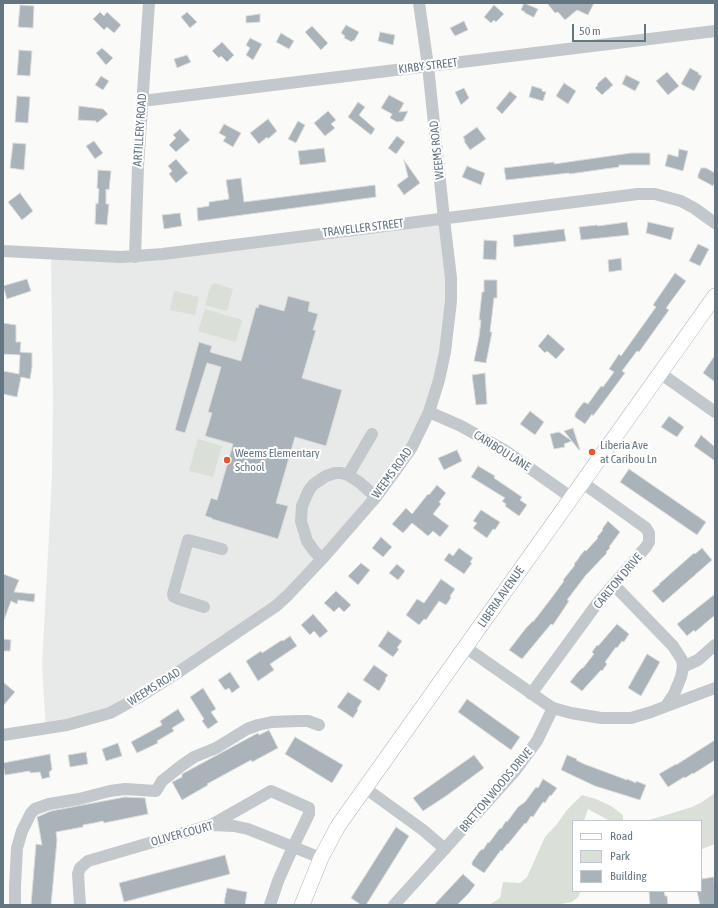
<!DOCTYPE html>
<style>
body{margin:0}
#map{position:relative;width:718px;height:908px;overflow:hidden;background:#fafaf8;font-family:"Asap Condensed",sans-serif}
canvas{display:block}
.frame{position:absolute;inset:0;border:4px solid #657683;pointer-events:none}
.legend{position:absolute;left:572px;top:820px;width:130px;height:72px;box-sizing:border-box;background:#fff;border:1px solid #c1c8cd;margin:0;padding:5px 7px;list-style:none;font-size:12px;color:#657683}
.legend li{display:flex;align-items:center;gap:8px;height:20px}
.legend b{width:20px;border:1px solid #c1c8cd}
.scale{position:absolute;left:572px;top:24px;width:74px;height:18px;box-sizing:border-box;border:2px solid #657683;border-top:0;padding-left:5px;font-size:12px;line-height:14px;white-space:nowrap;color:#657683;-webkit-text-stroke:3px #fff;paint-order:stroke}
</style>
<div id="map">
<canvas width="718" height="908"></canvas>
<div class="frame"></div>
<ul class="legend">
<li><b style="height:5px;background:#fff"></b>Road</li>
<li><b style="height:11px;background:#dadfd7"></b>Park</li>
<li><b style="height:11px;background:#aab3b9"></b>Building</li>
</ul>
<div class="scale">50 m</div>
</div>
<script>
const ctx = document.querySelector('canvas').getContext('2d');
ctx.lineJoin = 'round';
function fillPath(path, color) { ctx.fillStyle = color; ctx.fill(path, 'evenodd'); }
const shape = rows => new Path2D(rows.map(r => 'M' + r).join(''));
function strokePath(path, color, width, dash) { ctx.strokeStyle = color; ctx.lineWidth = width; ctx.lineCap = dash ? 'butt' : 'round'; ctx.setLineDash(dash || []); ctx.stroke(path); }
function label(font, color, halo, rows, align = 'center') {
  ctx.font = font + ' "Asap Condensed",sans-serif'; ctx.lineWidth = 4; ctx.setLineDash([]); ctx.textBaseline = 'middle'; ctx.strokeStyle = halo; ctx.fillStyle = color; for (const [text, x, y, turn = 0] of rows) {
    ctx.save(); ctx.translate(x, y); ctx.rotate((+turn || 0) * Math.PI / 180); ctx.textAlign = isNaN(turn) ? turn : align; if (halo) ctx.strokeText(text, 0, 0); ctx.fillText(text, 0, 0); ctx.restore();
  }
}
fillPath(shape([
 [444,219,451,278,445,352,412,447,299,584,141,696,46,729,42,666,52,477,53,402,51,253,121,257]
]), '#e8e9e9');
fillPath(shape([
 [215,283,233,289,227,311,205,305,211,285],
 [174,291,199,297,195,315,170,310],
 [205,309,242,320,236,342,198,331],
 [198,439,222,446,213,477,189,471],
 [715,793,715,844,702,849,701,849,701,821,646,821,692,807,702,802],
 [582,795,596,799,611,806,623,815,623,821,610,821,588,809,584,821,573,821,573,891,581,891,578,897,572,902,555,905,489,905,500,898,503,882,520,883,527,877,545,837,557,824,566,811]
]), '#dadfd7');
const building = shape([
 [524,3,538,9,534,17,533,17,525,13,525,12,521,10,524,3],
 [547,3,594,3,588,15,577,10,565,20,558,12,555,13,547,3],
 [20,5,34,6,33,28,18,27,20,5],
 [494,5,504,14,496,22,494,20,491,23,484,17,494,5],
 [100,12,104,16,107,12,121,25,114,33,107,27,104,30,93,19,100,12],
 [187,12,197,22,190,28,181,17,187,12],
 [260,14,260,22,246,23,246,16,260,14],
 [464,21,468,30,455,36,450,28,464,21],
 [346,25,359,32,354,41,353,40,352,42,344,38,345,36,341,33,346,25],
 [312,26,328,43,321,50,305,32,312,26],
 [380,32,395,35,393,45,378,41,380,32],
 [281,33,294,41,289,49,276,42,281,33],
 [250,38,262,44,253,60,246,55,250,48,246,45,250,38],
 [222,42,234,55,227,62,221,56,219,58,212,51,222,42],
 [102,48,113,58,106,65,96,53,102,48],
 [19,50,32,51,30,76,17,75,19,50],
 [187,55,191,62,177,68,174,59,187,55],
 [690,68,699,73,698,74,702,76,694,91,681,84,690,68],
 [667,72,679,86,668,95,656,81,667,72],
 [626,75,640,82,635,91,622,84,626,75],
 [101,76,109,81,103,90,95,85,101,76],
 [605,77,606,77,613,85,602,95,595,88,598,85,597,84,605,77],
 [564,83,576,91,568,104,556,96,564,83],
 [532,86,542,89,542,91,546,92,543,101,529,97,532,86],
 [464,88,469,98,461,105,455,92,464,88],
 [510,91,517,97,502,114,496,108,510,91],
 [389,95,404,103,399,112,408,111,403,121,397,122,390,118,392,114,381,108,389,95],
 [17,96,30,97,28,123,15,122,17,96],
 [358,102,365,107,359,115,375,129,371,135,348,117,358,102],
 [79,106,103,109,108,114,97,123,96,121,78,120,79,106],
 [328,111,336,120,331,124,335,128,325,136,314,123,328,111],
 [268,119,277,131,268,139,267,137,259,144,250,133,268,119],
 [298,121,305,125,296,143,288,139,298,121],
 [224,124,241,133,233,147,223,141,226,137,219,133,224,124],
 [477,127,486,139,470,150,464,141,465,140,463,137,477,127],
 [180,129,190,140,176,152,169,145,176,138,173,135,180,129],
 [397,136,405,142,396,154,388,148,397,136],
 [94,141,103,153,95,159,86,146,94,141],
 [13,143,26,144,24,170,10,168,13,143],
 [324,148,326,162,300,165,298,151,324,148],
 [679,149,688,151,683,171,665,166,668,154,678,157,679,149],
 [631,153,650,153,650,165,619,165,619,167,569,174,569,173,506,180,504,168,554,162,554,164,631,153],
 [176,159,188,173,176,183,169,174,172,171,168,166,176,159],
 [404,160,420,183,404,195,397,185,408,177,404,160],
 [467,166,485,173,481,185,462,177,467,166],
 [701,168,706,168,715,173,715,182,713,186,698,178,698,175,701,168],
 [98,170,111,171,109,190,106,189,106,204,109,204,107,225,95,224,96,203,98,204,99,189,97,188,98,170],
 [241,178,244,202,375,185,376,197,198,221,197,208,209,206,209,202,229,199,226,180,241,178],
 [20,193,33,211,22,220,8,202,20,193],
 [180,213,182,226,164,229,162,215,180,213],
 [627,222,629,235,581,240,579,227,597,225,598,226,627,222],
 [648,222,674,228,671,240,646,233,648,222],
 [564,229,566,241,514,247,513,235,564,229],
 [484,240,497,241,496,260,483,259,484,240],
 [698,244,709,249,700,266,689,261,698,244],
 [621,258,622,270,609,272,608,260,621,258],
 [675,273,686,281,666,308,669,310,639,352,637,351,622,371,625,373,605,400,593,416,592,414,585,424,575,417,575,414,579,408,584,402,588,404,601,386,603,387,614,372,609,369,619,354,621,356,656,307,653,305,675,273],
 [27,279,31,291,7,299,3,286,27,279],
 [484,280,497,280,497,298,494,298,490,332,492,332,486,363,474,361,479,337,481,320,479,320,482,292,484,292,484,280],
 [288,296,310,302,308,311,318,314,313,330,316,330,302,378,342,390,326,446,295,437,276,503,288,506,278,539,212,519,212,518,205,516,211,498,217,500,233,444,205,436,212,413,208,412,221,367,207,363,185,433,175,430,199,342,212,346,210,352,241,361,256,307,258,308,259,304,284,311,288,296],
 [3,323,16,325,16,342,21,342,20,352,32,353,32,367,30,379,21,377,17,397,3,394,3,371,19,374,20,355,3,354,3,323],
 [548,334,565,349,556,359,547,351,545,353,538,346,548,334],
 [715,355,715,382,703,373,715,355],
 [485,373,487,404,476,405,472,375,485,373],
 [530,411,544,422,535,435,520,424,530,411],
 [669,416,684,427,677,437,661,427,669,416],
 [573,428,580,450,579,450,564,431,573,428],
 [559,432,572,441,564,444,565,447,554,449,550,434,559,432],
 [701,435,715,447,715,461,694,446,701,435],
 [457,450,462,461,444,470,438,458,457,450],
 [478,466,495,476,494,478,522,497,520,500,527,505,519,516,505,506,506,504,502,501,505,498,471,477,478,466],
 [629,469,706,522,697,535,620,482,629,469],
 [437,485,446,493,439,502,441,504,433,514,449,526,440,537,433,531,428,536,412,523,403,533,392,524,406,508,412,514,428,494,429,495,437,485],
 [481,510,500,522,495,530,493,529,487,538,473,528,477,523,473,521,481,510],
 [608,521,620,532,609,547,610,548,606,552,607,553,586,575,567,600,569,601,553,625,551,624,522,659,509,650,526,628,533,621,533,622,550,600,564,581,563,580,575,565,574,564,579,558,579,557,585,550,586,551,598,538,597,537,603,530,602,529,608,521],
 [381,537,392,547,383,557,372,548,381,537],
 [459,548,473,558,470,562,472,563,464,574,444,560,449,553,453,556,459,548],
 [702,548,712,560,663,603,652,591,660,584,659,584,694,553,695,554,702,548],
 [361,563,370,570,358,585,348,576,361,563],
 [397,564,405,571,398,580,389,573,397,564],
 [3,574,19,580,14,592,35,594,34,602,18,600,17,604,11,601,4,620,3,574],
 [441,579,455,589,450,596,451,598,446,605,439,601,426,620,424,619,419,625,406,615,417,599,424,603,441,579],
 [336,591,351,605,344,612,339,607,334,612,324,603,336,591],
 [715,594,715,615,695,632,694,630,687,636,677,624,715,594],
 [313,614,328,631,320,638,314,631,310,635,301,625,313,614],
 [617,624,629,634,624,642,622,641,617,648,616,647,605,662,607,664,602,671,601,670,582,691,570,682,578,672,582,668,583,668,594,654,592,652,597,645,598,646,617,624],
 [388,631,402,641,397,648,399,649,393,657,378,646,388,631],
 [290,636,297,646,270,664,274,670,258,681,246,661,261,651,262,653,282,640,283,641,290,636],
 [3,639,11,640,10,651,3,651,3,639],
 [647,654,660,662,641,696,628,688,647,654],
 [374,665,388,675,385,679,386,680,379,691,363,680,374,665],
 [230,672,240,687,232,693,229,688,225,690,218,680,230,672],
 [3,682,15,692,3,706,3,682],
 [203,688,216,709,211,712,218,722,208,729,202,721,204,719,190,697,203,688],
 [348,692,362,701,357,709,358,710,353,718,337,707,348,692],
 [467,699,520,737,511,750,458,712,467,699],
 [178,709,185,720,172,728,174,731,157,741,158,743,137,753,131,742,162,725,160,721,178,709],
 [269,730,278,748,252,762,251,760,207,784,208,785,182,800,172,782,182,777,182,774,243,741,258,733,259,735,269,730],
 [295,737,343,765,332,783,285,754,295,737],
 [715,740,715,760,693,774,693,773,685,778,684,777,668,787,659,774,676,764,676,765,715,740],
 [118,743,122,756,106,761,102,749,118,743],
 [86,752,88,764,70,767,68,755,86,752],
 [50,754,52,770,50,771,49,773,50,777,42,779,40,772,30,773,30,771,5,775,3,763,50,754],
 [474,755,484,768,446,796,423,811,413,798,474,755],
 [567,755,577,759,576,760,584,764,627,780,627,779,636,783,636,781,646,785,640,800,595,786,561,770,567,755],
 [543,779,557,788,551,796,550,795,545,803,543,802,533,817,531,816,526,824,525,823,508,844,507,844,502,851,501,850,484,873,472,865,472,862,479,852,482,849,483,850,488,842,489,843,500,828,501,829,506,821,507,822,518,807,525,802,536,787,538,788,543,779],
 [125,797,145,798,148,814,104,823,103,821,94,823,83,825,83,827,56,832,57,840,51,905,31,905,36,844,42,845,37,817,51,811,125,797],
 [396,827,409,836,366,905,361,905,351,898,396,827],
 [225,855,230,874,124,902,119,883,225,855],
 [463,874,475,885,469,893,457,905,434,905,463,874],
 [714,877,715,905,700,905,697,891,701,891,701,879,714,877],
 [227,888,247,892,245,905,227,905,224,903,227,888],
 [649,891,664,891,665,896,667,896,668,905,650,905,649,891]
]);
fillPath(building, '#aab3b9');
strokePath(building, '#dcdcda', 1);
const major = shape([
 [302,905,321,858,338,826,715,296]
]);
strokePath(major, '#b5babe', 16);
strokePath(shape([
 [142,101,715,31],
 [3,251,121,257,163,254,638,194,655,194,681,201,694,208,715,223],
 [135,257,138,166,149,3],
 [660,373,715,412],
 [429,412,461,426,504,450,572,498],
 [348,475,372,434],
 [322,559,314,551,307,541,301,521,302,506,309,490,314,484,326,476,335,473,341,473,348,475,359,482,376,497],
 [614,585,673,646,682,660,683,667,681,677,674,694,666,706],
 [204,607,179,599,174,597,173,594,188,540,222,549],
 [465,647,548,705,553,708,571,713,601,718,631,718,651,712,715,688],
 [683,667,698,660,715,645],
 [531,694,596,605,646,547,649,542,649,533,646,528,583,483],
 [3,735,67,725,110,713,141,696,174,675,276,606,288,595,322,559,376,497,393,474,412,447,429,412,439,380,445,352,451,301,451,278,444,219,428,66,419,3],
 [365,788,423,830,445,849],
 [213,824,271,791,309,808,309,814,293,847,278,881,270,905],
 [15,905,15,887,17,848,22,831,31,813,35,809,49,804,79,799,110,791,125,789,156,791,162,781,181,766,194,757,216,748,247,729,258,725,272,722,298,721,308,721,319,725],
 [80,905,78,874,80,868,88,861,211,825,234,826,248,829,321,858],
 [394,905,515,771,537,741,553,708]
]), '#c3c8cc', 12);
strokePath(major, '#fff', 15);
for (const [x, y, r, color] of [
 [592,452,4,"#e4572e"],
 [227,460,4,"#e4572e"]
]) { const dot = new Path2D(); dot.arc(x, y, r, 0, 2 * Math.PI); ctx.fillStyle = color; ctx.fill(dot); strokePath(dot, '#fff', 1.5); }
label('12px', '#657683', '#fff', [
 ["KIRBY STREET",428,66,-7],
 ["ARTILLERY ROAD",140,130,-86],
 ["WEEMS ROAD",437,150,-96],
 ["TRAVELLER STREET",363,228,-7],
 ["CARIBOU LANE",502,451,32],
 ["WEEMS ROAD",392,473,-54],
 ["CARLTON DRIVE",618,581,-50],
 ["LIBERIA AVENUE",501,597,-55],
 ["WEEMS ROAD",154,687,-32],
 ["BRETTON WOODS DRIVE",496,790,-50],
 ["OLIVER COURT",182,834,-15]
]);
label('12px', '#657683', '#fff', [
 ["Liberia Ave",600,445],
 ["at Caribou Ln",600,459],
 ["Weems Elementary",235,453],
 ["School",235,467]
], 'left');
</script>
